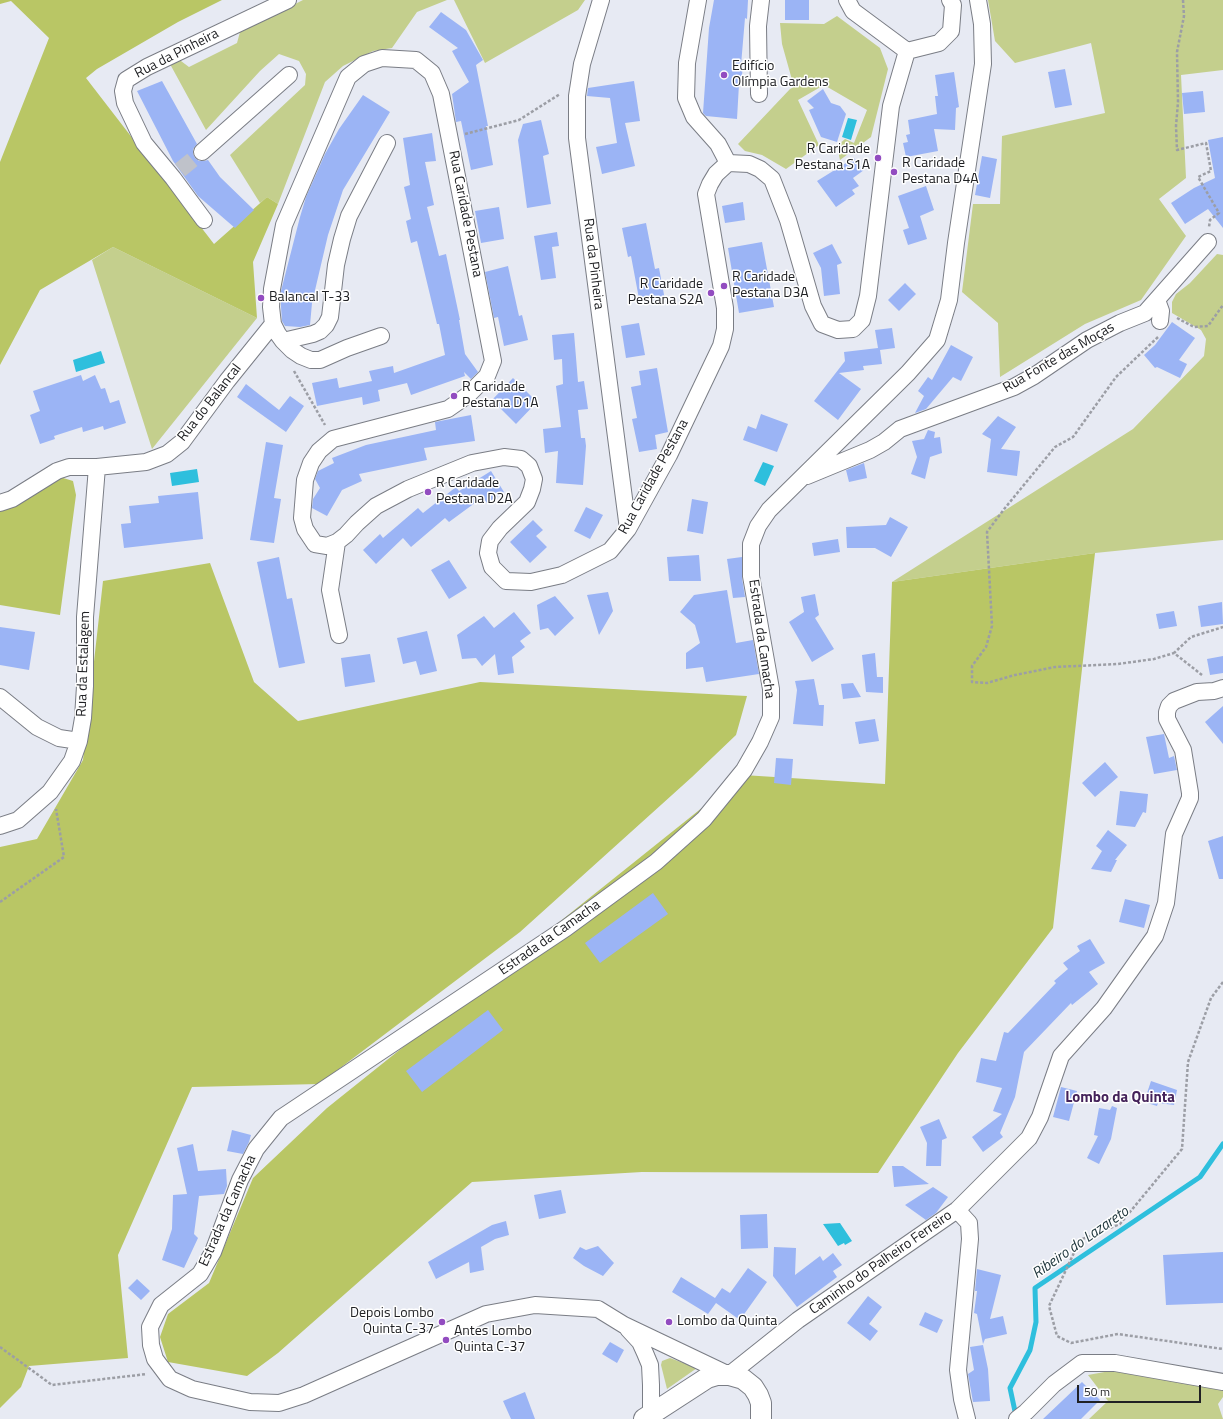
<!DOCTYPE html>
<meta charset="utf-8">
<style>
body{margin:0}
#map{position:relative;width:1223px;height:1419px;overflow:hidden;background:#e7eaf3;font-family:"Titillium Web",sans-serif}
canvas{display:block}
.scale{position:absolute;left:1077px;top:1385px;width:124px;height:18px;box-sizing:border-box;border:2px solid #202124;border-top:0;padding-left:5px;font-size:12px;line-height:14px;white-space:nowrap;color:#202124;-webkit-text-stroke:3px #fff;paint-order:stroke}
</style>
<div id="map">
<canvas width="1223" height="1419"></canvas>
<div class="scale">50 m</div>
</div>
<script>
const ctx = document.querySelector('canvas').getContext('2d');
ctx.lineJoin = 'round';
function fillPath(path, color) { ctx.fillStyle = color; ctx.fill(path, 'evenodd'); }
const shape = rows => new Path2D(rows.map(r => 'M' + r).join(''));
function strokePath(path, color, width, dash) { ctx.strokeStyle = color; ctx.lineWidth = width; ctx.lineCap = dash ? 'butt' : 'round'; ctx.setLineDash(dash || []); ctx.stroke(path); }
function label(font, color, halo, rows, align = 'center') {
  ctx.font = font + ' "Titillium Web",sans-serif'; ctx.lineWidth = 3; ctx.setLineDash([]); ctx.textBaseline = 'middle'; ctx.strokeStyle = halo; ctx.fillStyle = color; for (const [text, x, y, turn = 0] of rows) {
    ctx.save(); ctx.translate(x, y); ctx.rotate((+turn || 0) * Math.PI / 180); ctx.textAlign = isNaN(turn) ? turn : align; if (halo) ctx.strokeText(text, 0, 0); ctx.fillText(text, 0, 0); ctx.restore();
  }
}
fillPath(shape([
 [303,0,447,0,417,12,392,48,373,51,343,66,325,82,278,204,267,197,260,203,230,155,305,85,306,74,299,61,279,54,260,71,206,130,170,64,177,58,189,67,237,43,240,32],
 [454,0,585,0,578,10,485,63],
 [988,0,1223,0,1223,70,1181,75,1186,178,1159,199,1186,236,1141,300,1085,324,1000,377,998,323,962,292,973,204,1000,204,1002,136,1105,113,1091,43,1015,63,995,41],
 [837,16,880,48,888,69,871,137,840,160,837,146,845,139,854,143,867,110,824,85,798,100,819,145,786,169,762,155,745,151,738,144,790,89,794,87,782,44,780,23,824,24],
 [113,247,257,318,152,449,92,260],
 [1217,254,1223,255,1223,540,1095,553,892,582,1133,429,1204,356,1206,339,1201,330,1172,313,1172,302,1176,294,1190,283],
 [670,1358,697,1368,667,1389,661,1365,662,1361],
 [1121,1369,1223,1390,1223,1397,1218,1404,1223,1419,1089,1419,1108,1401,1088,1375]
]), '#c4cf8d');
fillPath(shape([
 [0,0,222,0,178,22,97,69,86,78,214,244,267,197,278,204,253,262,257,318,113,247,40,290,0,365,0,162,49,38,11,1,0,4],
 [60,477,73,481,76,495,60,615,0,605,0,508],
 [1095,553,1053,928,958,1053,878,1173,642,1172,472,1182,278,1353,247,1376,168,1362,160,1337,168,1314,209,1283,253,1178,327,1108,743,775,885,784,892,582],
 [210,563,254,682,298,721,480,682,747,696,736,735,692,777,520,932,319,1084,192,1087,118,1255,128,1358,29,1366,21,1387,0,1408,0,847,37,839,83,760,103,581]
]), '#b9c665');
fillPath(shape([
 [848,118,857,120,851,140,842,137],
 [101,351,105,363,76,372,73,360],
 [763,462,774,466,765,486,754,481],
 [197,469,199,482,172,486,170,473],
 [840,1223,852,1241,845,1245,844,1243,838,1246,823,1224]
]), '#2ebfdd');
strokePath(shape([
 [1016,1416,1010,1388,1030,1350,1036,1322,1035,1288,1200,1177,1223,1144]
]), '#2ebfdd', 5);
fillPath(shape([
 [714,0,748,0,747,19,745,18,741,65,743,65,741,85,739,84,737,119,706,116,703,113,709,28],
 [785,0,809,0,809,20,785,20],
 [441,12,466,30,483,60,476,65,488,126,486,126,493,165,471,170,461,121,456,122,452,94,469,82,452,51,458,48,429,27],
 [1065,69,1072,105,1055,108,1048,72],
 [954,72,959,107,956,108,955,130,934,129,938,151,906,157,903,143,908,142,906,135,910,134,908,120,937,114,935,96,938,96,935,75],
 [162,81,197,144,193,149,193,154,195,158,199,161,204,161,208,160,220,177,254,210,235,228,198,196,173,161,137,91],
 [634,81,640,121,625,123,635,166,602,174,596,147,617,143,610,98,587,96,588,88],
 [823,89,831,103,840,106,846,114,837,142,821,137,809,110,814,108,807,101],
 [1203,91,1205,112,1184,114,1182,93],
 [363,95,390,112,343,190,328,235,312,303,310,325,300,327,285,326,282,321,281,307,281,291,300,217,306,197,325,154,339,129],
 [541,120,549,154,543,156,551,204,527,208,518,140,523,124],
 [432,133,436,161,425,162,434,205,427,207,439,256,446,254,460,320,459,320,465,354,478,372,471,379,464,372,465,376,411,395,407,383,378,390,380,401,363,405,362,397,317,406,312,383,337,378,339,388,372,381,369,371,393,366,394,373,445,355,439,324,437,324,417,241,411,243,406,221,411,219,404,187,410,185,403,138],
 [1223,137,1223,228,1208,209,1185,224,1171,203,1194,188,1215,178,1208,140],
 [982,156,997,159,990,198,975,195],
 [854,158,864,170,853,178,859,186,852,190,855,194,836,207,817,181],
 [926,186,934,210,920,216,927,239,908,245,903,230,909,228,898,196],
 [743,202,745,220,725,223,722,206],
 [499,207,504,239,481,243,475,211],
 [646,223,655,269,659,268,665,300,640,304,631,256,628,257,622,228],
 [557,232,559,246,552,247,556,278,541,280,534,236],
 [762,242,774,307,739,313,728,248],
 [832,244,842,263,837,265,840,294,824,296,821,268,813,253],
 [508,266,519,316,522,315,528,340,504,346,498,317,494,318,485,272],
 [905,283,916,294,899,311,888,300],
 [1172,322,1195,338,1179,360,1187,364,1180,378,1157,367,1155,368,1144,355,1155,345],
 [639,323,645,355,626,358,621,326],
 [892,328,895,348,880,350,882,364,863,366,864,370,839,373,861,389,838,420,814,401,845,361,844,352,878,348,875,330],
 [574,333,578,382,584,381,588,409,578,410,581,438,585,438,586,446,583,485,556,483,558,451,545,453,543,429,561,427,556,386,563,384,562,359,554,360,552,335],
 [951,345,973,357,961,381,953,377,926,409,915,413,924,396,918,391,928,377,932,380],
 [657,368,668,432,655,435,657,449,639,452,632,419,637,418,631,387,641,385,639,371],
 [81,375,83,381,95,375,101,389,105,388,110,403,119,400,126,423,104,430,103,426,83,432,82,427,54,436,55,439,40,444,30,415,40,411,33,391],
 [513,378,537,402,516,424,492,400],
 [246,384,279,410,290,396,304,406,286,432,237,397],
 [761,414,788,424,777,452,743,440,748,426,756,429],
 [471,415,475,441,424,448,427,460,359,474,362,481,342,490,327,516,312,508,313,499,320,488,315,479,318,471,334,463,332,458,366,445,436,430,435,422],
 [998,416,1016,427,1001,449,1020,451,1017,476,987,472,991,439,982,434],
 [928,430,935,432,934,438,940,437,942,453,930,457,925,479,911,474,917,457,912,441,924,439],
 [266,442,283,445,274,498,281,499,274,543,250,540],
 [864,463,867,478,849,482,846,470],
 [491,471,504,492,487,503,483,497,449,522,445,518,411,547,403,538,376,564,363,550,380,534,383,538,418,508,423,513,456,487,459,491],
 [198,492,203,539,124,548,121,524,131,523,129,506,159,503,158,496],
 [692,499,708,502,703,534,687,531],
 [586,507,603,515,590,539,574,531],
 [890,517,908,527,891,557,875,548,847,548,846,527,886,525],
 [533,520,543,530,536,536,547,547,530,563,510,542],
 [838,539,840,552,814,556,812,543],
 [699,555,701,581,669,581,667,557],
 [279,557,287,599,292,598,305,663,279,668,257,562],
 [742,557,742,578,745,597,733,598,727,559],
 [449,560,467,588,449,599,431,570],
 [727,590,736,643,753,640,759,674,706,682,703,667,686,669,686,653,700,643,695,625,680,612,694,595],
 [608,592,613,611,599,635,587,595],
 [815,594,819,615,815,618,834,649,812,662,789,622,804,612,801,597],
 [555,596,574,618,555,636,548,628,540,630,537,605],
 [1222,602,1223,624,1201,627,1198,606],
 [1174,611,1177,626,1159,629,1156,614],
 [514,612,531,633,520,641,525,647,512,657,514,673,498,675,495,654,482,666,476,658,462,659,457,635,484,616,494,628],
 [0,627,35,632,29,670,0,665],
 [427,631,437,671,420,675,416,661,403,664,397,638],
 [875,653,877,677,883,677,883,693,866,692,862,655],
 [370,654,375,682,345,687,341,658],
 [1223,656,1223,673,1210,675,1207,659],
 [814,679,819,705,824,705,823,726,793,724,797,690,795,681],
 [853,683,861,697,843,699,841,684],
 [1223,706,1223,744,1205,722],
 [875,719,879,741,859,744,855,722],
 [1164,734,1169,758,1174,756,1177,770,1154,774,1146,737],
 [776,758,793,759,791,785,774,783],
 [1105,762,1118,777,1095,797,1082,783],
 [1120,791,1148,794,1146,813,1143,812,1135,827,1116,825],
 [1108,830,1127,845,1115,860,1117,860,1111,872,1091,869,1102,851,1096,846],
 [1223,836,1223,879,1219,879,1208,841],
 [653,893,668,914,600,963,585,943],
 [1125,899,1150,905,1144,928,1119,922],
 [1090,939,1105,963,1089,972,1098,984,1072,1005,1071,1003,1024,1052,1015,1097,1000,1133,1003,1137,983,1152,972,1137,1002,1114,993,1111,1002,1088,976,1082,981,1058,996,1061,1004,1032,1008,1033,1056,983,1054,981,1068,969,1063,963,1080,951,1077,946],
 [488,1010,503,1030,422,1092,406,1071],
 [1151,1081,1177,1090,1174,1105,1158,1103,1157,1106,1144,1102],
 [1061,1087,1077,1091,1069,1121,1053,1117],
 [1112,1106,1117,1108,1111,1139,1099,1164,1087,1158,1098,1136,1094,1135,1099,1108,1110,1110],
 [939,1119,947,1138,942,1140,941,1166,926,1166,927,1143,920,1127],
 [232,1130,251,1135,249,1142,243,1154,227,1151],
 [193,1144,198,1171,226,1169,227,1186,224,1194,199,1196,194,1234,198,1238,184,1268,162,1260,172,1229,173,1195,187,1194,177,1148],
 [892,1166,903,1166,929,1184,894,1187],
 [933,1187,948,1197,936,1213,926,1220,905,1205],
 [561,1190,566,1213,539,1219,534,1195],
 [767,1214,768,1248,741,1249,740,1215],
 [506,1221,509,1235,495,1239,481,1247,484,1270,470,1273,469,1262,436,1279,428,1262,492,1225],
 [598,1246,614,1263,603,1276,584,1266,573,1258,580,1247,586,1250],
 [774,1247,796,1248,795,1275,820,1256,823,1261,833,1253,842,1265,833,1271,837,1277,797,1307,773,1276],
 [1223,1252,1223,1303,1166,1305,1163,1255],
 [748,1268,767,1282,740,1320,716,1303,708,1314,672,1292,681,1277,715,1298,722,1288,730,1293],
 [977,1269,1001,1275,990,1319,1003,1316,1007,1334,985,1339,983,1344,977,1314,974,1313,977,1291,975,1291],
 [137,1279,150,1291,141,1300,128,1288],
 [868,1296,882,1307,869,1324,878,1331,870,1341,847,1323],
 [925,1312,943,1320,937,1333,919,1325],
 [610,1342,624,1350,617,1363,602,1354],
 [983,1345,988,1369,990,1401,973,1402,968,1374,974,1370,970,1347],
 [1082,1382,1100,1400,1081,1419,1043,1419],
 [525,1392,535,1419,511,1419,503,1401]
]), '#9bb4f5');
strokePath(shape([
 [180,170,202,152]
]), '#bfc2ca', 16, [16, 8]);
const minor = shape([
 [601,0,582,64,577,96,577,138,628,529],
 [698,0,687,63,686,98,694,117,718,144,728,163],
 [847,0,853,11,907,51],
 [978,0,982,24,983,64,956,243,949,300,937,340,908,373,769,510,758,526,751,544,751,576,771,689,771,717,760,742,744,770,704,819,656,862,566,928,281,1118,256,1149,240,1180,213,1252,200,1274,161,1305,150,1327,151,1345,155,1359,170,1379,192,1389,250,1402,279,1403,304,1395,486,1314,535,1305,598,1309,624,1325,729,1375,798,1320,957,1210,1029,1138,1040,1117,1061,1056,1104,1008,1155,936,1166,903,1174,834,1190,798,1190,793,1183,750,1167,719,1167,712,1169,706,1174,701,1197,692,1214,691,1223,688],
 [759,94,758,26,761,0],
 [202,152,289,75],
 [204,220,173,178,144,143,125,103,123,91,126,80,147,67,288,0],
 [1157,300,1161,311,1160,321],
 [381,336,347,348,320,360,311,360,301,356,292,350,283,341,278,334,273,324,271,307,272,289,284,225,348,77,364,64,382,58,416,60,432,73,441,94,493,361,487,376,468,395,448,409,333,439,319,451,311,463,305,480,302,518,305,529,315,544,327,546,337,542,346,535,357,523,376,506,408,489,472,463,504,457,521,459,529,466,534,479,532,489,527,502,500,528,490,541,488,553,492,567,506,581,531,582,562,575,610,551,628,529,669,455,721,346,725,329,725,308,706,194,710,184,716,174,728,163,749,164,760,169,772,179,788,220,813,306,822,324,838,330,853,329,862,320,868,296,891,106,907,51,939,43,951,31,953,5,950,0],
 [283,341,313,334,320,331,326,325,330,317,336,265,342,239,349,216,387,143],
 [807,476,870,450,884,442,900,429,1014,387,1034,376,1087,340,1120,323,1145,313,1208,242],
 [0,503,12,499,57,471,69,467,97,467,146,462,167,454,182,442,227,381,273,324],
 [337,542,330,590,339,635],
 [0,697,37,727,59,738,79,741],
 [0,826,18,820,50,792,72,761,79,741,83,718,85,686,85,617,97,467],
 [957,1210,969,1223,970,1239,958,1370,962,1399,967,1419],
 [628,1329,640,1342,645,1353,650,1365,651,1385,651,1414],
 [1017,1419,1026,1412,1054,1384,1082,1363,1115,1363,1223,1382]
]);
const major = shape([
 [644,1419,707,1378,717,1375,729,1375,743,1379,753,1387,758,1395,761,1403,761,1419]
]);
strokePath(minor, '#7a7d85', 18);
strokePath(major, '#7a7d85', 22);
strokePath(shape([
 [1183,0,1184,16,1177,52,1178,102,1176,126,1177,150,1206,143,1211,171,1198,177,1219,213,1210,220,1209,227],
 [465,134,519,120,560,94],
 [1177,318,1194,327,1208,326,1223,305],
 [1158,337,1116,377,1073,437,1055,447,1005,508,987,532,992,626,986,647,972,666,972,682,987,683,1015,675,1055,667,1118,664,1154,659,1174,653],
 [294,371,325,425],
 [1202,675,1174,653,1191,637,1223,627],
 [0,902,64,857,56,809],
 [1223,982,1211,998,1188,1062,1182,1149,1120,1224,1080,1240,1049,1306,1057,1336,1071,1343,1118,1334,1223,1349],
 [0,1347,52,1385,147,1374]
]), '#9c9ea5', 2.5, [3, 2]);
strokePath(minor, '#fff', 16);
strokePath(major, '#fff', 20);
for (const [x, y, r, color] of [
 [724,75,4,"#924cc0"],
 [878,158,4,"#924cc0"],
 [894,172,4,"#924cc0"],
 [724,286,4,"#924cc0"],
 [711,293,4,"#924cc0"],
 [261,298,4,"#924cc0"],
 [454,396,4,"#924cc0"],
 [428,492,4,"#924cc0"],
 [442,1322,4,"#924cc0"],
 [669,1322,4,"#924cc0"],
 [446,1340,4,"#924cc0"]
]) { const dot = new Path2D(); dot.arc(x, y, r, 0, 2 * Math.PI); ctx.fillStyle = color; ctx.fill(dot); strokePath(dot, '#fff', 1.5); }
label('14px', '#202124', '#fff', [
 ["Rua da Pinheira",177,54,-27],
 ["Rua Caridade Pestana",465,214,79],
 ["Rua da Pinheira",593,264,83],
 ["Rua Fonte das Moças",1059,358,-30],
 ["Rua do Balancal",210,403,-52],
 ["Rua Caridade Pestana",654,477,-61],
 ["Estrada da Camacha",761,639,82],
 ["Rua da Estalagem",84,664,-88],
 ["Estrada da Camacha",550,938,-35],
 ["Estrada da Camacha",228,1211,-66],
 ["Caminho do Palheiro Ferreiro",881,1263,-35]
]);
label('14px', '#202124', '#fff', [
 ["Edifício",732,67],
 ["Olímpia Gardens",732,83],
 ["R Caridade",870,150,"right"],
 ["Pestana S1A",870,166,"right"],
 ["R Caridade",902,164],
 ["Pestana D4A",902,180],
 ["R Caridade",732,278],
 ["Pestana D3A",732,294],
 ["R Caridade",703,285,"right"],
 ["Pestana S2A",703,301,"right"],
 ["Balancal T-33",269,298],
 ["R Caridade",462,388],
 ["Pestana D1A",462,404],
 ["R Caridade",436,484],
 ["Pestana D2A",436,500],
 ["Depois Lombo",434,1314,"right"],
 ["Quinta C-37",434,1330,"right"],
 ["Lombo da Quinta",677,1322],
 ["Antes Lombo",454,1332],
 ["Quinta C-37",454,1348]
], 'left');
label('bold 15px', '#44225a', '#fff', [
 ["Lombo da Quinta",1120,1098]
]);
label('italic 15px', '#21383e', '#fff', [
 ["Ribeiro do Lazareto",1081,1243,-35]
]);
</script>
